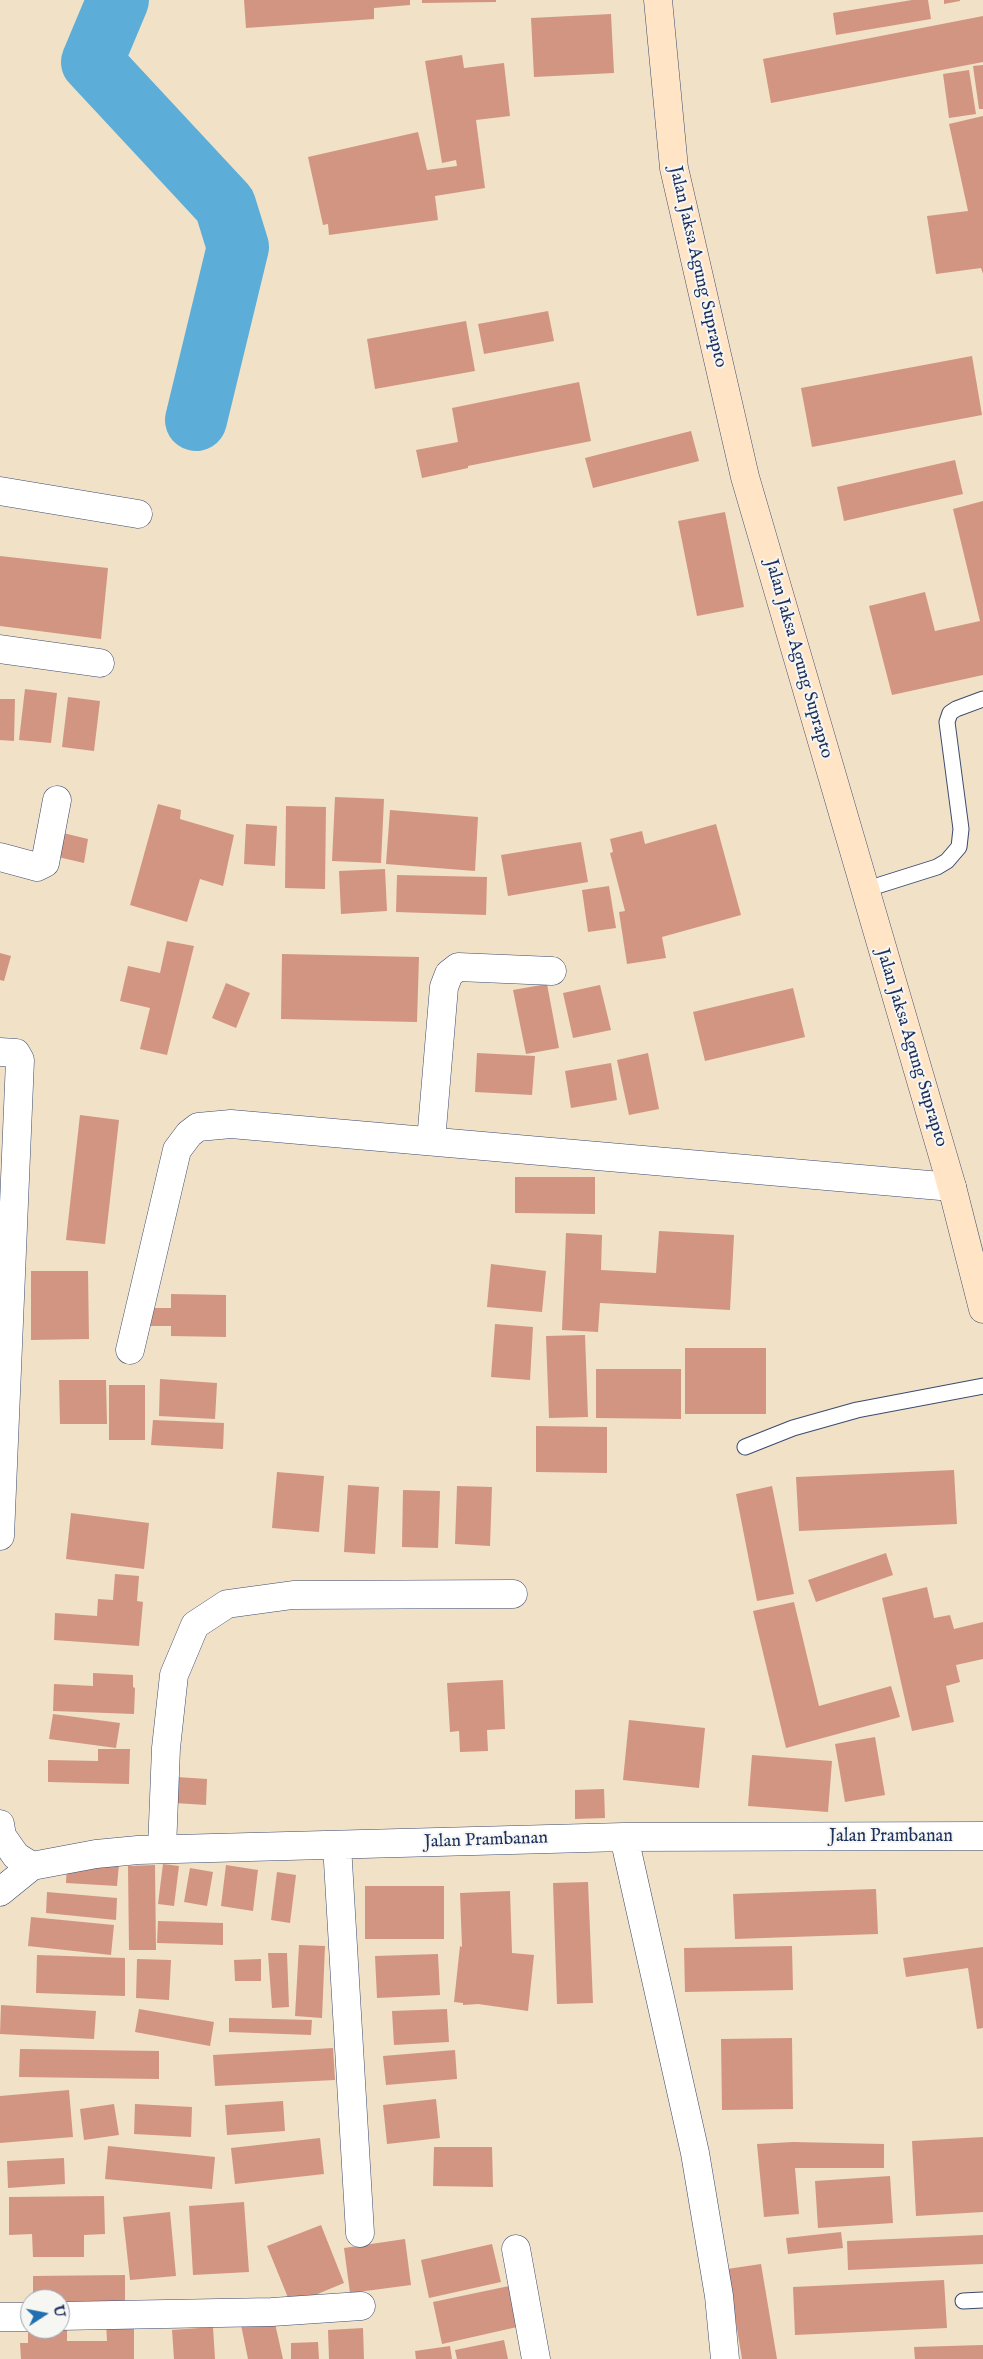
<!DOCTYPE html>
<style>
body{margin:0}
#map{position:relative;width:983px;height:2359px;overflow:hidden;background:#f1e1c7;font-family:"IM FELL English",serif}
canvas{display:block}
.north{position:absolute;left:20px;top:2289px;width:50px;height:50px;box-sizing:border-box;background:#f6f6f2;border:1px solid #9ea6b7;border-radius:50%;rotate:79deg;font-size:14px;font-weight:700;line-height:20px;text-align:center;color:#1b2f5e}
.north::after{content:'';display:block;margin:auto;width:18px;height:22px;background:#1f6fb2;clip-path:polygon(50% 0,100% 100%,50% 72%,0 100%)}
</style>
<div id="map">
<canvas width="983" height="2359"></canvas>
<div class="north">U</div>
</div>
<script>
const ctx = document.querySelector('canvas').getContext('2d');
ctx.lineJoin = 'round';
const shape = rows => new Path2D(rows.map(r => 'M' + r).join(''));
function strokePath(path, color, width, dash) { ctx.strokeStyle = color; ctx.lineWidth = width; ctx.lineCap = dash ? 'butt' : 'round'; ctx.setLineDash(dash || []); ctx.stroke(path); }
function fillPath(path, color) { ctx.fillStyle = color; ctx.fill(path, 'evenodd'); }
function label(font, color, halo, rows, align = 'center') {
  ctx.font = font + ' "IM FELL English",serif'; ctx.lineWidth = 4; ctx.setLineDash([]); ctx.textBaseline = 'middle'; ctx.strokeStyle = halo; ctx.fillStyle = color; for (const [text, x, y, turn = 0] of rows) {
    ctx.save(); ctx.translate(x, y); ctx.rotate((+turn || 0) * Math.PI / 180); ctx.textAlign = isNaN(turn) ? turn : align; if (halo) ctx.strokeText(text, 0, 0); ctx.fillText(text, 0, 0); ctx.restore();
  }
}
strokePath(shape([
 [118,0,92,62,225,205,238,247,196,420]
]), '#5cadd7', 62);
fillPath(shape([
 [244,0,410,0,410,5,374,8,374,19,246,28],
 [422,0,496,0,496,2,422,3],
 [912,0,928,0,931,19,836,35,833,13],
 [944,0,960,0,960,1,944,4],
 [611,14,614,73,534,77,531,18],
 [983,16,983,62,771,103,763,59],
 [462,55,464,68,504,63,510,116,476,120,485,188,435,196,438,220,329,235,328,224,323,225,308,157,418,132,427,170,457,166,456,160,442,163,425,61],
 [983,65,983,109,979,109,973,66],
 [969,70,976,114,949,118,943,74],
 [983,116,983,274,981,268,936,274,927,216,968,211,949,124],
 [548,311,554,341,484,354,478,324],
 [466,321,475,371,375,389,367,339],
 [972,356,982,415,812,447,801,388],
 [579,382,591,441,468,466,468,468,422,478,416,450,458,442,452,408],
 [691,431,699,461,593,488,585,458],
 [955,460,963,494,844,521,837,487],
 [983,501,983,675,892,695,869,606,925,592,935,631,980,621,953,509],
 [725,512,744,607,697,616,678,521],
 [0,556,108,568,101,639,0,626],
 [25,689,57,693,51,743,19,740],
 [68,697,100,701,94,751,62,747],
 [0,699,15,699,14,741,0,740],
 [335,797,384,799,381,863,332,861],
 [158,804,181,810,180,819,234,835,223,886,200,879,187,922,130,905],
 [286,806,326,807,325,889,285,888],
 [390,810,478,817,475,871,386,864],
 [246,824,277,826,275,866,244,864],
 [716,824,741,915,662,937,666,958,627,964,619,912,625,911,610,853,613,852,610,839,642,831,645,844],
 [63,833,88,839,84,863,58,857],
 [581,842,588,882,508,896,501,855],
 [385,869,387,911,341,914,339,871],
 [397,875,487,877,486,915,396,912],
 [609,886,616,928,588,932,582,890],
 [167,941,194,946,167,1055,140,1049,150,1008,120,1001,128,966,160,973],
 [0,953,11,956,4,981,0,980],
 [282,954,419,957,417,1022,281,1019],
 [226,983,250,993,236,1028,212,1018],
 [547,984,559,1048,526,1054,513,990],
 [600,985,611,1030,573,1038,563,993],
 [793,988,805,1037,705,1061,693,1012],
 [477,1053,535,1056,532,1095,475,1092],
 [648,1053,659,1109,629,1115,617,1060],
 [611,1063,617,1100,571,1108,565,1071],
 [80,1115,119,1120,105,1244,66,1240],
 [515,1177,595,1177,595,1214,515,1213],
 [659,1231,734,1235,730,1310,600,1303,598,1332,562,1330,566,1233,602,1235,601,1270,656,1273],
 [491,1264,546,1271,542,1312,487,1307],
 [31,1271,88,1271,89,1339,31,1340],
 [171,1294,226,1295,226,1337,171,1336,171,1326,150,1326,150,1308,171,1308],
 [495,1324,533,1327,530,1380,491,1377],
 [585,1335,588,1417,549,1418,546,1336],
 [685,1348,766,1348,766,1414,685,1414],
 [596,1369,681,1369,681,1419,596,1418],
 [160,1379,217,1383,215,1419,159,1416],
 [59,1380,106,1380,107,1424,60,1424],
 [109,1385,145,1385,145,1440,109,1440],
 [153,1420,224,1423,223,1449,151,1445],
 [536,1426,607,1427,607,1473,536,1472],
 [954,1470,957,1524,799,1531,796,1477],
 [277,1472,324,1476,319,1532,272,1528],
 [348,1485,379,1487,375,1554,344,1552],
 [457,1486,492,1487,490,1546,455,1544],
 [772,1486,794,1594,757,1601,736,1494],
 [403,1490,440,1491,438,1548,402,1547],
 [71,1513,149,1523,144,1569,66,1559],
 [886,1553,893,1575,816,1602,808,1580],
 [115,1574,139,1576,137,1601,143,1602,139,1646,54,1640,55,1613,97,1616,98,1599,113,1600],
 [927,1587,934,1618,950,1615,954,1629,983,1622,983,1659,956,1665,960,1682,946,1686,954,1722,912,1731,882,1598],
 [794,1602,819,1706,891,1686,900,1717,786,1748,753,1611],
 [93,1673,133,1675,133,1687,135,1688,134,1714,53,1711,54,1684,93,1686],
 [503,1680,505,1729,487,1730,488,1751,460,1752,459,1731,450,1732,447,1683],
 [53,1714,120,1723,116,1748,49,1739],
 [629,1720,705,1728,699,1788,623,1780],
 [875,1737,885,1795,845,1802,835,1744],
 [98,1749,130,1749,129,1784,48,1782,48,1760,98,1761],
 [752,1755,832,1761,828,1812,748,1806],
 [177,1777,207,1779,206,1805,175,1803],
 [604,1789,605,1818,575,1819,575,1790],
 [67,1861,119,1864,117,1886,66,1883],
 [163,1864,179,1866,174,1906,158,1904],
 [155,1865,156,1950,129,1950,128,1866],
 [226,1865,258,1870,253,1911,221,1906],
 [190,1868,213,1872,207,1906,184,1902],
 [277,1872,296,1875,290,1923,271,1920],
 [588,1882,593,2003,557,2004,553,1883],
 [365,1886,444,1886,444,1939,365,1939],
 [876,1889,878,1934,735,1939,733,1894],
 [510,1891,512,1953,534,1955,528,2011,478,2004,463,2005,463,2003,454,2002,460,1946,462,1947,460,1893],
 [47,1892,117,1898,116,1920,46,1913],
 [31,1917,114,1925,111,1955,28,1946],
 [158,1921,223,1923,223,1945,157,1943],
 [299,1945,325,1946,322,2018,295,2016],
 [792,1946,793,1990,685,1992,684,1948],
 [983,1947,983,2028,977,2029,968,1968,906,1977,903,1958],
 [268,1953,287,1953,289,2007,272,2008],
 [438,1954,440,1995,377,1998,375,1956],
 [37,1955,125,1958,125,1996,36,1993],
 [137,1959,171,1960,169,2000,136,1998],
 [261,1959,261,1981,235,1981,234,1960],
 [1,2005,96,2011,94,2039,0,2034],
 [139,2009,214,2022,210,2046,135,2032],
 [447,2009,449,2042,394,2045,392,2011],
 [229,2018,312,2020,311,2035,229,2032],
 [792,2038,793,2109,722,2110,721,2039],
 [333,2048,335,2080,215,2086,213,2055],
 [20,2049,159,2051,159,2079,19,2077],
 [455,2050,457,2079,386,2085,383,2056],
 [69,2090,73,2137,0,2143,0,2096],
 [436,2099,440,2138,387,2144,383,2105],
 [283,2101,285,2131,227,2135,225,2105],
 [114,2104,119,2135,84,2140,80,2109],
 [135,2104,192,2107,191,2137,134,2134],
 [983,2137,983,2212,916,2216,912,2141],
 [320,2138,324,2174,235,2184,231,2148],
 [793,2142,884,2144,884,2168,795,2168,799,2214,764,2217,757,2144],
 [108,2146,215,2157,212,2189,105,2179],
 [434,2147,492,2147,493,2187,433,2186],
 [64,2158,65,2184,8,2188,7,2161],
 [890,2176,893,2223,818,2228,815,2181],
 [104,2196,105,2234,84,2235,84,2257,33,2257,32,2234,9,2235,9,2197],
 [244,2202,249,2272,193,2275,189,2206],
 [170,2212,176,2276,130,2280,123,2217],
 [321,2225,344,2283,291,2305,267,2246],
 [841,2232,843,2248,788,2254,786,2238],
 [983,2235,983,2264,848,2270,847,2241],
 [405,2239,411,2285,350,2293,344,2248],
 [492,2244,501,2282,429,2298,421,2260],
 [761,2264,777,2359,742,2359,727,2269],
 [125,2275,125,2303,60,2303,60,2299,33,2299,33,2276],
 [944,2280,947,2328,795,2335,793,2287],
 [509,2286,517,2327,442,2344,433,2302],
 [274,2319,283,2359,248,2359,241,2325],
 [134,2322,134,2359,21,2359,20,2343,28,2343,28,2325,30,2329,60,2329,67,2324,67,2341,107,2341,106,2323],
 [213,2327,215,2359,174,2359,172,2330],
 [363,2328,364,2359,329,2359,328,2330],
 [504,2340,508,2359,457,2359,455,2350],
 [318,2342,319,2359,291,2359,291,2343],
 [983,2345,983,2359,915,2359,914,2347],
 [450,2346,452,2359,416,2359,415,2351]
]), '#d29582');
const service = shape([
 [864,890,937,867,947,861,959,847,961,829,947,722,950,713,956,709,983,699],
 [745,1447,793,1428,857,1410,983,1386],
 [963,2301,983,2300]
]);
const minor = shape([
 [0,491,138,514],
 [0,649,100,663],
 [0,857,37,867,45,863,57,800],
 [0,1052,16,1053,20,1060,0,1536],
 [431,1141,444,987,449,974,458,967,552,971],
 [130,1350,177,1150,189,1134,198,1127,231,1124,952,1187],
 [0,1824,2,1836,16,1856,32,1866],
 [624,1837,695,2153,719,2296,725,2359],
 [337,1845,360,2233],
 [162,1849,166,1748,174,1675,195,1625,227,1604,293,1595,513,1594],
 [0,1892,32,1866,96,1854,138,1850,624,1837,983,1836],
 [516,2249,536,2359],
 [60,2316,272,2312,361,2306],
 [0,2317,30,2317]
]);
const secondary = shape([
 [658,0,674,168,745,477,952,1187,983,1309]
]);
strokePath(service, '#3b4a6e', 17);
strokePath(minor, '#3b4a6e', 29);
strokePath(secondary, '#3b4a6e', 29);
strokePath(service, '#fff', 15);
strokePath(minor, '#fff', 28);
strokePath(secondary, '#ffe4c6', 28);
label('18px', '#1b2f5e', '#f6f6f2', [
 ["Jalan Jaksa Agung Suprapto",697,267,77],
 ["Jalan Jaksa Agung Suprapto",798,659,74],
 ["Jalan Jaksa Agung Suprapto",911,1048,73],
 ["Jalan Prambanan",891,1837],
 ["Jalan Prambanan",486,1841,-2]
]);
</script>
